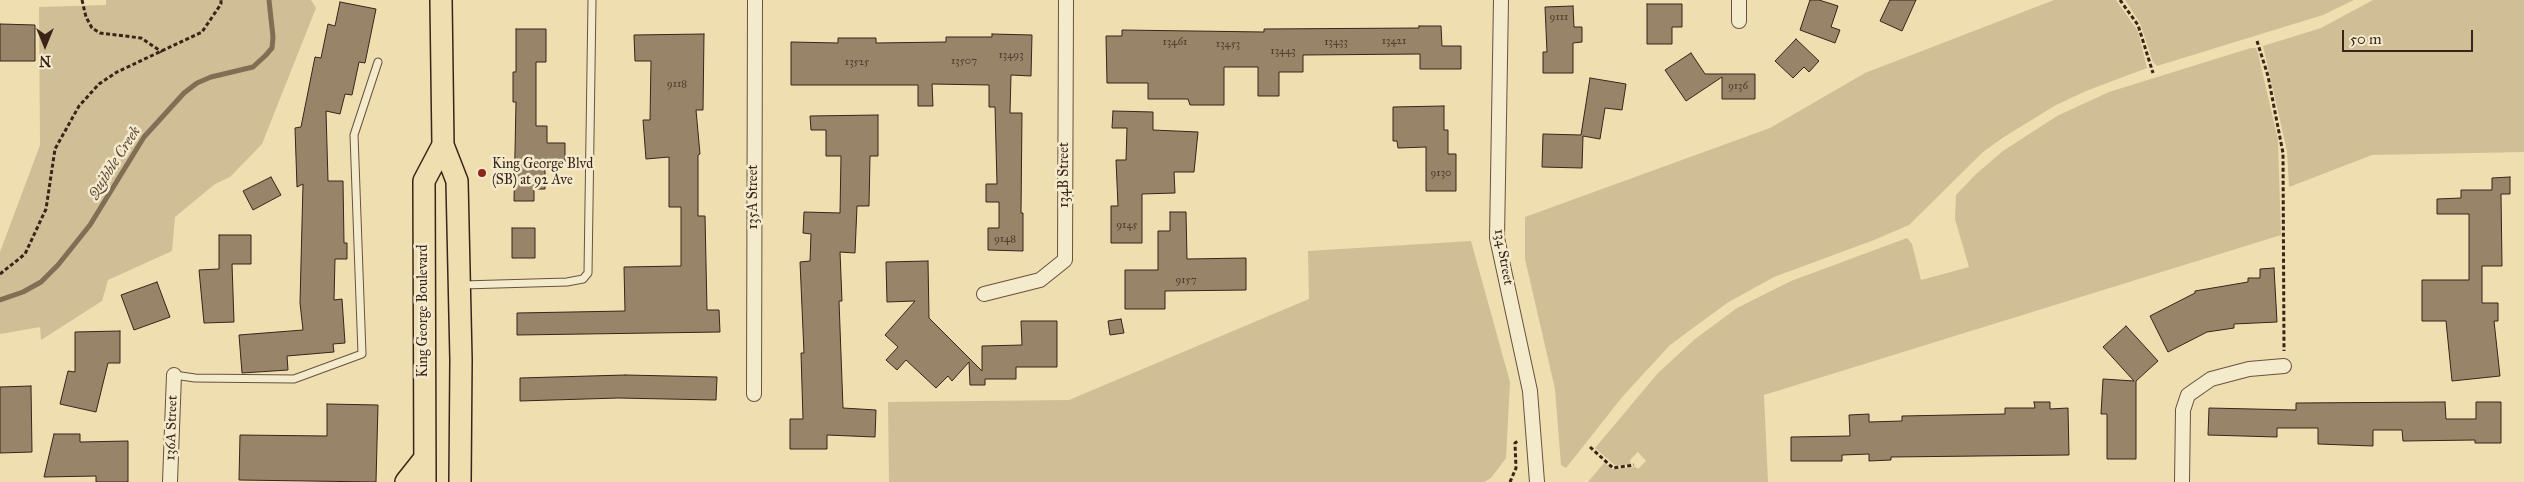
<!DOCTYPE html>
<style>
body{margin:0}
#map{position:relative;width:2524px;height:482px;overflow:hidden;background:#eedeb0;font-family:"IM FELL Great Primer",serif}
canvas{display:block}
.north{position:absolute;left:20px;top:20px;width:50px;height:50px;-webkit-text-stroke:4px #f4eacc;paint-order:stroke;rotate:180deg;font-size:14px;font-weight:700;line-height:20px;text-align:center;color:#3b231a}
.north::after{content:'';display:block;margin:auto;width:18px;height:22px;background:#3b231a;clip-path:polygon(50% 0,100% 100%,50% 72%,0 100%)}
.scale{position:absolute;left:2342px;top:30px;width:131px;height:22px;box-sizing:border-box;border:2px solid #3b231a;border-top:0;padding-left:6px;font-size:15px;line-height:18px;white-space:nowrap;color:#3b231a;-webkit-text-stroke:4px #f4eacc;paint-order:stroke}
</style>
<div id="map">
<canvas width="2524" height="482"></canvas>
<div class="north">N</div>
<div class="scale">50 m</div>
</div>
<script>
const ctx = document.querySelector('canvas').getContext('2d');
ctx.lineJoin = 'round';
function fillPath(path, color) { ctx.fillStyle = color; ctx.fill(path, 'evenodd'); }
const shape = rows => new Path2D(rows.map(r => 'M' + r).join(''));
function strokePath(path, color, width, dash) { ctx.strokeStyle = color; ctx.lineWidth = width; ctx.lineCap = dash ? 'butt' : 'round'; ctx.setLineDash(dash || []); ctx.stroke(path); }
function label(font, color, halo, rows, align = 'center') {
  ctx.font = font + ' "IM FELL Great Primer",serif'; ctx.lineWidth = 5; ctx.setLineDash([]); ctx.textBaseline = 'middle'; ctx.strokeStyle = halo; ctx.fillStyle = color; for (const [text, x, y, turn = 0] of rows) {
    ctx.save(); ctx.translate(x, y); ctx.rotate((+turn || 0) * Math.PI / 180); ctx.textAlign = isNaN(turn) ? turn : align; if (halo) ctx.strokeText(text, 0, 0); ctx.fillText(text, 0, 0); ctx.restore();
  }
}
fillPath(shape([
 [106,0,311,0,316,8,262,144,230,177,215,184,175,217,172,251,108,280,102,301,41,340,40,327,0,334,0,252,40,145,39,7,106,5],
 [2054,0,2116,0,2138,31,2147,68,2086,91,2056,105,2004,137,1983,152,1909,225,1874,240,1774,277,1727,303,1670,345,1623,396,1566,468,1561,465,1555,389,1525,259,1525,217,1770,128,1865,73],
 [2125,0,2354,0,2323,15,2157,66,2153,62,2140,23],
 [2373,0,2524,0,2524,152,2372,155,2289,187,2287,151,2263,46,2321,28],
 [2251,48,2256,48,2258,53,2278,140,2281,235,1764,395,1768,482,1588,482,1604,463,1613,469,1636,467,1638,469,1646,461,1638,452,1630,460,1631,464,1616,466,1595,448,1658,373,1695,339,1737,308,1791,281,1907,238,1912,244,1921,280,1969,267,1955,219,1956,195,1976,174,2003,151,2057,116,2109,92],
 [1471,241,1510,382,1506,458,1491,478,1484,482,889,482,888,402,1069,400,1309,299,1308,251]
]), '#d0be96');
strokePath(shape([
 [0,300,23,292,41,282,58,265,90,225,144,137,184,93,197,83,211,77,253,67,266,55,272,48,273,37,269,0]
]), '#826d55', 5);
const building = shape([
 [1810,0,1819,0,1838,6,1831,27,1840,30,1835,43,1800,30,1810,0],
 [1890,0,1916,0,1902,31,1880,21,1890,0],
 [340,2,376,9,365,63,359,62,352,95,345,94,340,114,326,111,328,181,343,181,344,243,347,243,347,259,335,259,334,300,342,299,345,343,333,344,334,352,287,356,288,370,242,373,239,335,303,330,300,303,303,184,297,187,295,128,301,127,315,57,321,58,328,24,335,26,340,2],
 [1647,4,1682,4,1682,27,1672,27,1672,44,1647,44,1647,4],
 [1573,6,1574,27,1582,27,1582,42,1573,43,1573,73,1543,73,1543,52,1547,52,1545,7,1573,6],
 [0,24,35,25,35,61,0,61,0,24],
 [1419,26,1441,26,1442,46,1461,46,1461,69,1420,69,1420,54,1303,55,1303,72,1279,72,1279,96,1258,96,1258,67,1224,67,1224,105,1190,105,1188,99,1148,99,1148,83,1107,83,1106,36,1122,36,1122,30,1264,32,1264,29,1419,28,1419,26],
 [516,29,546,29,546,62,536,62,536,126,547,126,547,143,565,143,565,162,545,162,545,189,534,189,534,201,514,201,516,102,513,102,513,72,516,72,516,29],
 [704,34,703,110,696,110,700,154,698,155,698,216,705,216,707,310,719,310,720,332,517,335,517,313,625,311,624,267,681,266,681,207,669,207,669,157,646,159,643,120,650,120,651,61,635,61,634,35,704,34],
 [992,34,1032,35,1031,76,1011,75,1010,113,1022,113,1021,213,1023,213,1023,251,988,250,988,228,999,228,999,202,986,202,986,184,997,184,995,107,989,107,989,85,932,84,933,106,918,106,918,85,791,85,791,42,838,43,838,38,876,38,876,43,946,42,946,37,992,37,992,34],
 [1796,39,1819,61,1809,72,1804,67,1793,78,1775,61,1796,39],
 [1691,53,1705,74,1755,74,1755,99,1722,99,1722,77,1686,101,1665,70,1691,53],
 [1590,78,1626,84,1622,110,1605,108,1600,139,1583,136,1582,168,1542,167,1543,134,1581,135,1590,78],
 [1444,106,1444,130,1448,130,1448,154,1456,154,1456,191,1426,191,1426,147,1398,148,1397,141,1393,141,1393,107,1444,106],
 [1113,111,1153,112,1153,130,1198,132,1194,172,1174,172,1175,193,1142,194,1142,243,1111,243,1111,206,1118,206,1116,160,1126,160,1127,128,1112,128,1113,111],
 [878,115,878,156,870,156,869,206,857,206,855,253,840,252,842,301,839,301,843,408,876,410,875,437,827,435,827,449,790,449,790,419,803,419,801,353,804,353,800,262,810,261,811,234,803,233,804,212,840,213,841,156,826,156,826,130,811,130,810,116,878,115],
 [271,177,281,195,253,210,243,191,271,177],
 [2510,177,2510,194,2501,194,2502,266,2482,266,2482,303,2498,303,2498,321,2494,321,2500,376,2452,381,2446,321,2422,321,2422,280,2469,280,2469,214,2437,214,2437,199,2461,198,2461,190,2492,190,2492,178,2510,177],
 [1170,212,1186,212,1187,259,1246,258,1246,290,1165,291,1165,309,1125,309,1125,270,1158,270,1158,231,1170,231,1170,212],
 [512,228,535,228,535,258,512,258,512,228],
 [219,235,251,235,251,264,232,264,234,322,204,323,199,270,219,269,219,235],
 [928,261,929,318,982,371,982,346,1022,345,1021,321,1057,321,1057,367,1016,367,1016,379,985,379,985,385,970,385,969,362,952,381,948,376,936,388,906,360,897,370,886,360,898,347,885,335,915,301,887,302,886,262,928,261],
 [2274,268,2277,322,2234,324,2234,328,2207,332,2168,352,2150,316,2195,293,2195,291,2248,282,2248,278,2260,278,2260,269,2274,268],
 [157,282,170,317,134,330,121,295,157,282],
 [1121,319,1124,333,1110,335,1108,321,1121,319],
 [2126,326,2158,361,2136,381,2136,459,2107,459,2107,414,2101,414,2103,379,2134,381,2103,347,2126,326],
 [120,331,120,363,108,363,96,412,60,404,68,371,75,372,75,332,120,331],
 [625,375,717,377,716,400,618,398,520,401,520,378,625,375],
 [31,386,32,452,0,453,0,387,31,386],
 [2034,402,2050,402,2050,409,2068,408,2069,455,1891,457,1891,460,1869,461,1869,454,1842,455,1842,461,1791,461,1791,437,1850,436,1849,415,1869,414,1869,422,1902,421,1902,416,2005,414,2005,408,2035,408,2034,402],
 [2445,402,2446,419,2476,419,2476,402,2501,402,2501,443,2475,443,2475,440,2403,441,2402,430,2373,430,2373,446,2318,444,2318,428,2277,428,2277,437,2208,435,2209,408,2296,410,2296,403,2445,402],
 [327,404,378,405,376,482,239,480,240,435,327,436,327,404],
 [54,434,80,434,80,442,128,441,128,482,96,482,96,476,44,477,54,434]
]);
fillPath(building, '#988468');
strokePath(building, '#3b231a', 1);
const service = shape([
 [463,285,567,282,583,279,588,273,592,0],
 [174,375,195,378,294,379,362,354,354,135,378,62]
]);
const minor = shape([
 [1501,0,1497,238,1530,391,1537,482],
 [1739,21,1739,0],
 [984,294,1040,280,1065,260,1066,0],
 [754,394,755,0],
 [170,482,174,375],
 [2182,482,2183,410,2188,395,2211,379,2249,369,2284,366]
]);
const primary = shape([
 [441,0,443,145,457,181,461,360,460,482],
 [406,482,425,458],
 [425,482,424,181,443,145]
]);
strokePath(service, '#685240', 9);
strokePath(minor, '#685240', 16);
strokePath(primary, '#3b231a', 24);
strokePath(shape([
 [82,0,86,17,92,28,100,33,141,38,162,52],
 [2120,0,2138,25,2153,73],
 [2257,41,2268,76,2283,153,2284,351],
 [0,274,25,254,46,209,55,149,79,106,99,84,117,72,202,32,221,4,221,0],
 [1590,447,1613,468,1634,465],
 [1510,482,1516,468,1515,443,1519,440]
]), '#3b231a', 3, [4, 2.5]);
strokePath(service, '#f4eacc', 7);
strokePath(minor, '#f4eacc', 14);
strokePath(primary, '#eedeb0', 21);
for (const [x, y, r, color] of [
 [482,173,5,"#8f2418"]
]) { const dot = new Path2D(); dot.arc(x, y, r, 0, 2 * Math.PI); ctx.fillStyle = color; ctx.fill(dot); strokePath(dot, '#f4eacc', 2); }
label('11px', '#523b2e', null, [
 ["9111",1559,17],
 ["13421",1394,41],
 ["13461",1175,42],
 ["13433",1336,42],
 ["13453",1228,44],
 ["13443",1283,51],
 ["13493",1011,55],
 ["13507",964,61],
 ["13525",857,62],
 ["9118",677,84],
 ["9136",1738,86],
 ["9130",1441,173],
 ["9145",1127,225],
 ["9148",1005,239],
 ["9157",1186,280]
]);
label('14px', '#3b231a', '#f4eacc', [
 ["King George Blvd",492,165],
 ["(SB) at 92 Ave",492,181]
], 'left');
label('14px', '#3b231a', '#f4eacc', [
 ["134B Street",1065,175,-90],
 ["135A Street",754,197,-90],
 ["134 Street",1503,257,80],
 ["King George Boulevard",424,311,-90],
 ["136A Street",172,428,-88]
]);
label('italic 15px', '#5e4838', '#f4eacc', [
 ["Quibble Creek",115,163,-57]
]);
</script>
